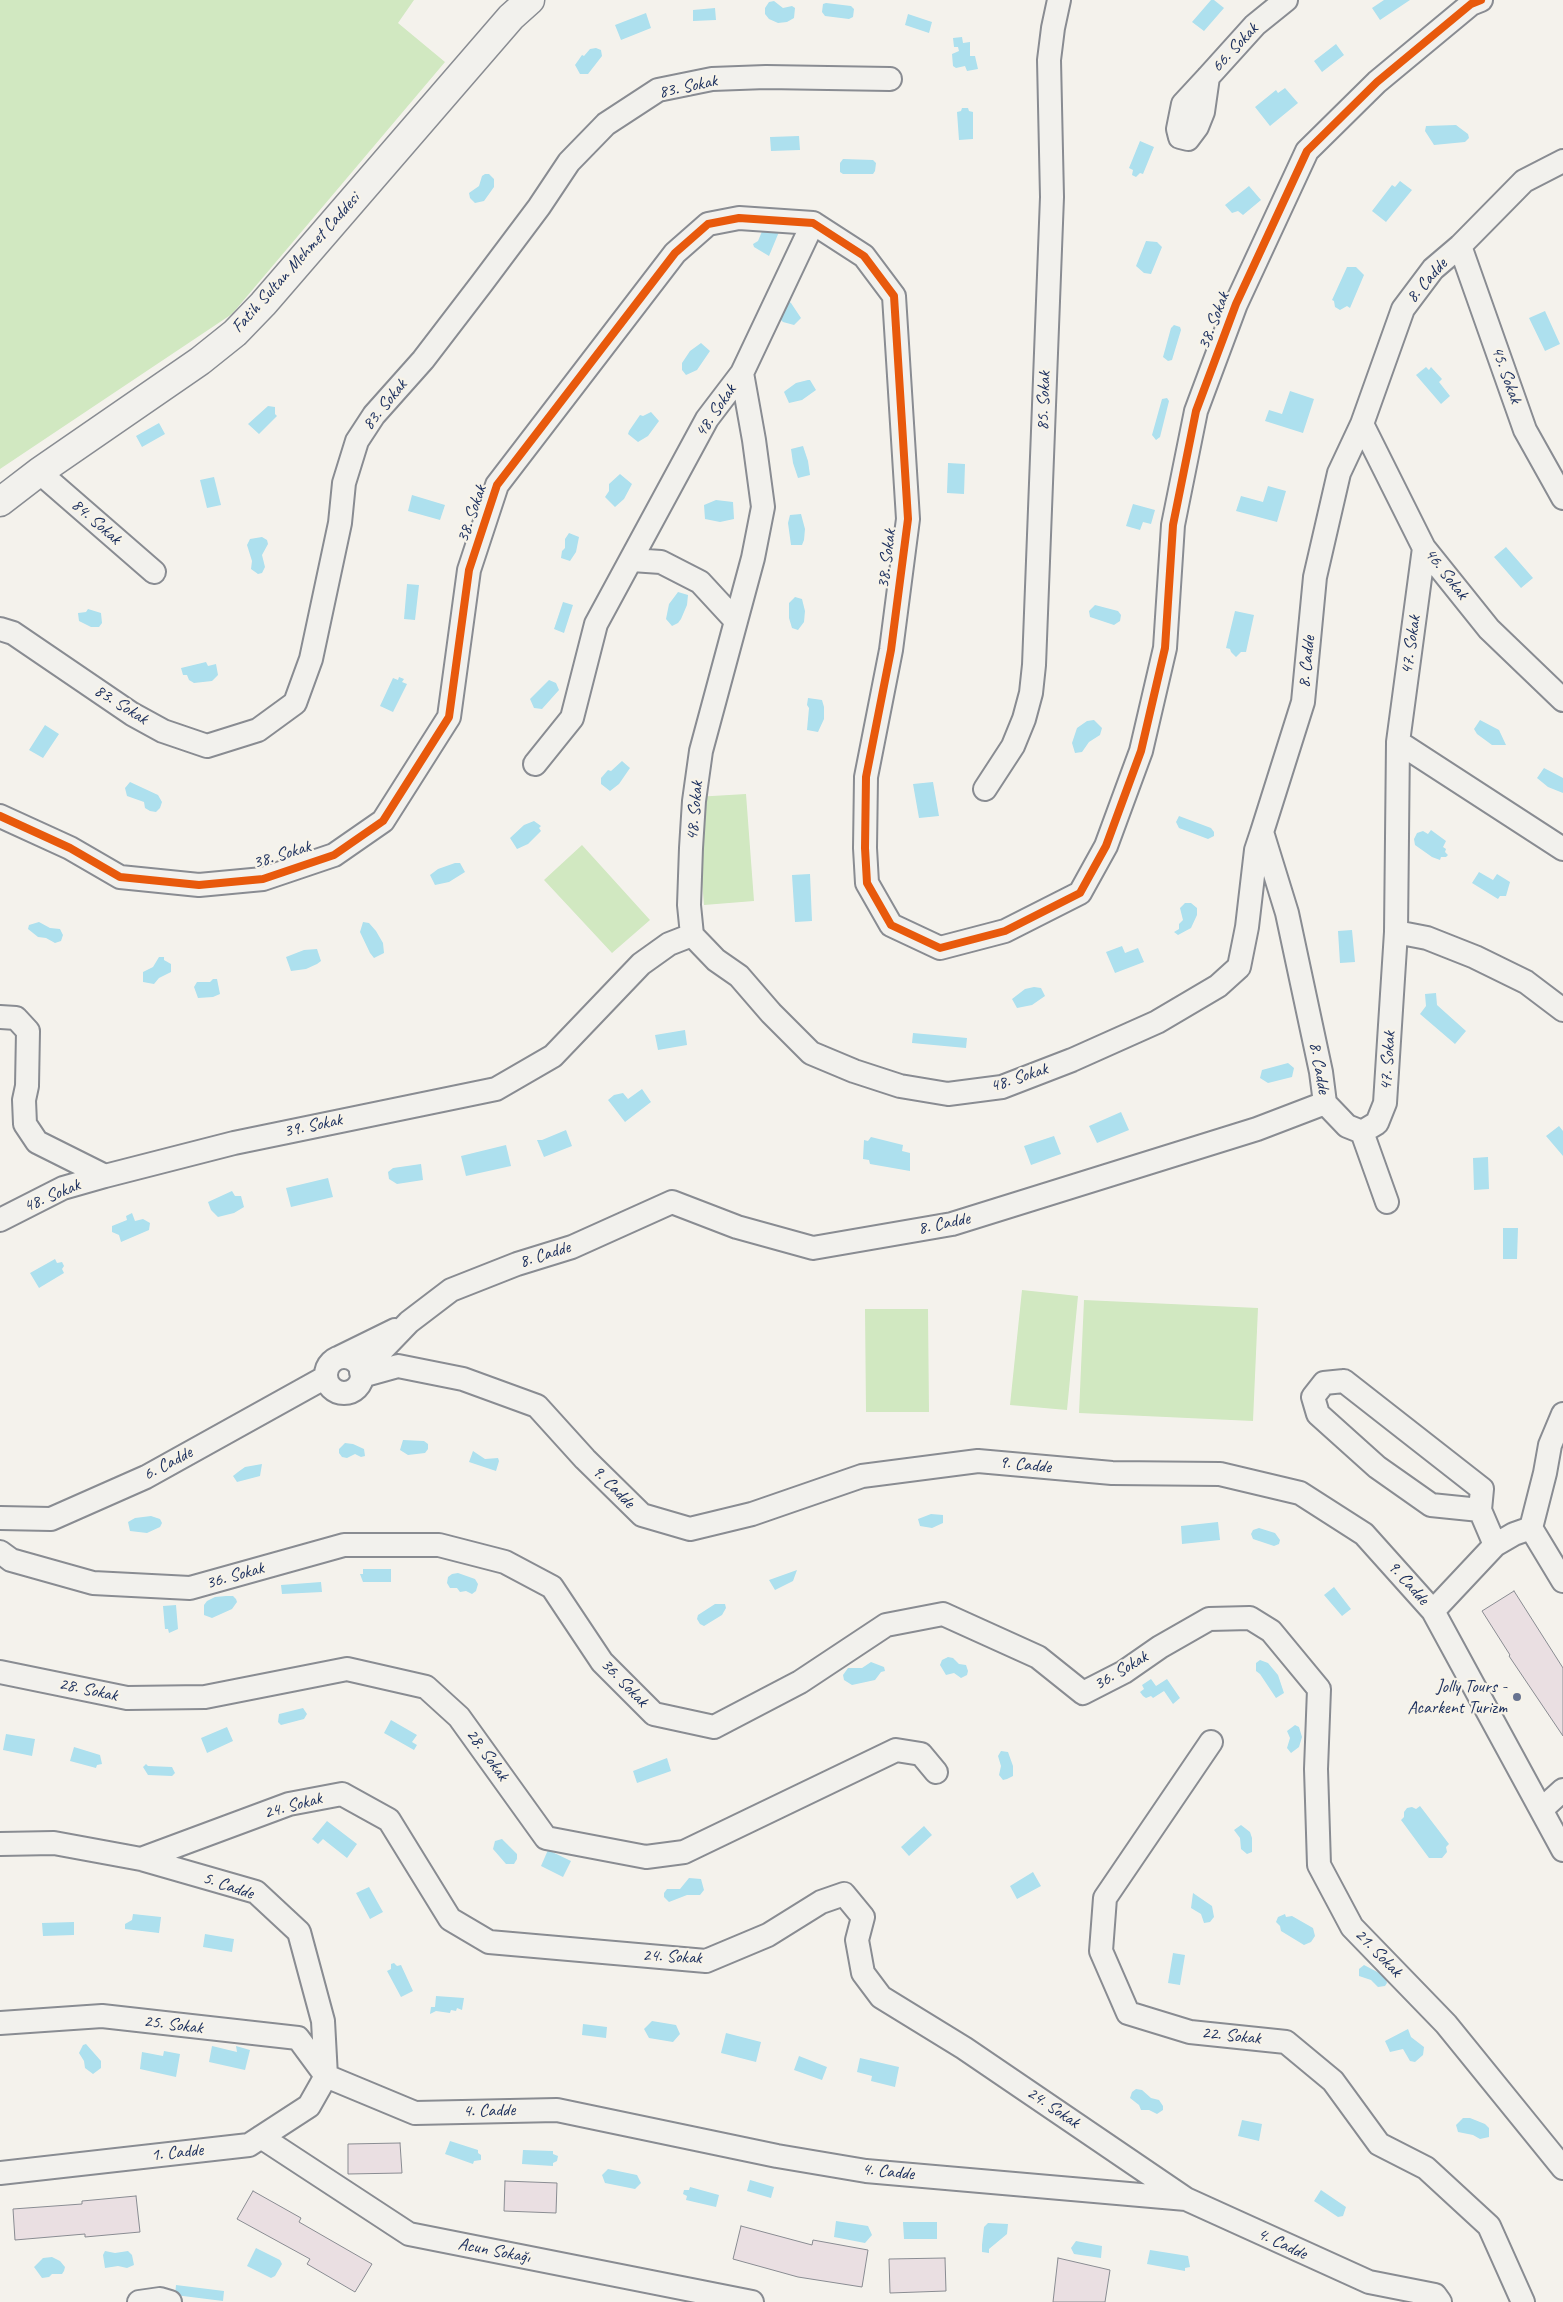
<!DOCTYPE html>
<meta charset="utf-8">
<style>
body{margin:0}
canvas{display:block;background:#f4f2ec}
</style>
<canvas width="1563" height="2302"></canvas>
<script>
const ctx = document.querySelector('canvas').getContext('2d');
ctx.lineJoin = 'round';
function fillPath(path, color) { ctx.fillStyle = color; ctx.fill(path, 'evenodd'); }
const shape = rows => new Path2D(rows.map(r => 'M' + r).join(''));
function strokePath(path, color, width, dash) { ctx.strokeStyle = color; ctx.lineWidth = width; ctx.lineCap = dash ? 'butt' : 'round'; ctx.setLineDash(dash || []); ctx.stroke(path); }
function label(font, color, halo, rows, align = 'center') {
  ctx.font = font + ' Caveat,sans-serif'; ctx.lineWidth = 4.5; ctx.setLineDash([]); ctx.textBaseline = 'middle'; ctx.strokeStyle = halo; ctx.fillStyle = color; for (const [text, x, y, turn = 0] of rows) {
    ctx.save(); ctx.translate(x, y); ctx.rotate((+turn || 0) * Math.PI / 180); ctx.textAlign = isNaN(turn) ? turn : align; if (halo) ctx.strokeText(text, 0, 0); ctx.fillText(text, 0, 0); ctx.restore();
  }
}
fillPath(shape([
 [0,0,414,0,398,23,445,62,232,314,0,469],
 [746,794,754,901,704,905,695,797],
 [582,845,650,920,612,953,544,880],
 [1022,1290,1078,1296,1067,1410,1010,1405],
 [1084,1300,1258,1308,1253,1421,1079,1413],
 [865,1309,928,1309,929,1412,866,1412]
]), '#d1e8c1');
fillPath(shape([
 [1211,0,1214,0,1224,8,1204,31,1192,22],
 [1384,0,1410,0,1380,20,1372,8],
 [774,1,783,8,792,6,795,8,794,18,787,22,778,23,769,19,765,14,765,8,769,2],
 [826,3,851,6,854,9,853,17,849,19,825,16,822,12,823,4],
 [715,8,716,20,693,21,693,10],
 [646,13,651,28,621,40,615,25],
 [908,14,932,22,929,33,905,25],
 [962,37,963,43,970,42,970,56,975,56,978,69,967,71,965,66,956,68,953,66,952,54,959,51,958,47,954,47,953,38],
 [1336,44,1344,55,1322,72,1314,61],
 [596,48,601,50,602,56,588,74,580,74,575,65,582,55,584,56,590,49],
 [1285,88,1298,103,1270,126,1255,107,1276,90,1278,93],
 [962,108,968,108,969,111,973,112,973,139,959,140,957,112,961,111],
 [1456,125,1468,134,1469,138,1465,142,1434,145,1425,131,1426,126],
 [799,136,800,150,771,151,770,137],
 [1140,141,1154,147,1143,174,1140,173,1136,177,1132,175,1133,170,1129,168],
 [843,159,873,160,876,163,875,171,873,174,843,174,840,172,840,163],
 [485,174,489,174,494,179,494,187,484,201,475,203,470,198,469,193,479,186,482,176],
 [1400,181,1412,190,1386,222,1372,211,1392,185,1395,187],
 [1249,186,1261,200,1243,215,1238,211,1232,213,1225,205],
 [781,227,769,256,754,247,753,244,758,241,763,229],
 [1146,241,1157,242,1162,247,1151,274,1144,273,1136,266],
 [1347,267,1356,267,1364,275,1350,308,1347,306,1340,310,1335,307,1334,301,1332,300],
 [785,299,791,303,801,318,794,325,783,322,777,316],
 [1545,311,1560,344,1545,351,1529,318],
 [1174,325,1180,327,1181,330,1172,360,1168,361,1163,357,1171,328],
 [701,343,710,351,697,370,686,375,682,370,682,363,690,351],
 [1426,367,1429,370,1431,367,1442,379,1439,382,1450,396,1441,404,1416,375],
 [808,380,810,380,816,390,802,400,789,403,784,392,785,391,796,383],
 [1290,391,1314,399,1303,433,1265,421,1269,410,1282,414],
 [1167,398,1169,401,1160,437,1156,440,1152,435,1162,399],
 [268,406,275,407,275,414,277,416,259,434,248,424],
 [651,412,659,421,648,436,638,442,628,434,629,431,640,415,643,416],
 [159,423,165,434,142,447,136,436],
 [803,446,808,461,810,475,798,478,793,463,791,449],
 [948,463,965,464,964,494,947,493],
 [620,474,632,484,624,499,615,507,605,497,609,491,609,484],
 [214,477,221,505,207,508,200,480],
 [1268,486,1286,491,1277,522,1236,511,1241,496,1263,502],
 [412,495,445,505,440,520,408,511],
 [716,500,733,502,734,519,720,522,705,519,704,505],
 [1133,504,1155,510,1151,524,1143,522,1140,530,1126,526],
 [801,514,805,529,804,540,802,545,791,545,788,523,790,515],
 [569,533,579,537,576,552,570,561,561,558,562,551,565,548,565,539],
 [262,537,267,540,268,544,262,555,265,567,262,573,258,574,251,569,252,561,247,545,250,539],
 [1506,547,1533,578,1521,588,1494,557],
 [407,584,419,585,415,620,404,619],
 [678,592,688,595,687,605,681,619,678,623,672,626,666,619,669,604],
 [795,597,802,599,805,611,804,622,798,630,792,628,789,618,789,603],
 [563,602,573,605,564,633,554,629],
 [1095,605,1118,611,1121,615,1120,621,1114,625,1090,617,1089,611],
 [88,609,101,613,102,623,99,627,91,627,79,621,78,613,86,612],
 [1235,611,1254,615,1246,652,1241,652,1236,657,1231,652,1230,649,1226,648],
 [206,662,208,666,216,664,218,675,212,681,194,683,189,680,187,675,183,675,181,668],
 [399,677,404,679,402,682,407,684,393,712,380,706,393,678,398,680],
 [549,680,556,683,559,690,542,709,534,708,530,699],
 [808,698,822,700,824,707,824,719,818,732,807,730,809,708,807,705],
 [1094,720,1102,728,1100,735,1089,742,1082,752,1075,753,1072,743,1077,728,1087,721],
 [1480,720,1499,730,1506,745,1492,745,1477,734,1474,729],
 [45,725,59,734,43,758,29,750],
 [622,761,630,768,619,784,610,791,601,784,601,778,608,770,611,771],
 [1544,768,1563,778,1563,793,1548,787,1537,778],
 [130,782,158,795,162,802,160,808,156,812,150,811,145,808,144,802,127,796,125,788],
 [933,782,939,816,919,818,913,784],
 [1179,816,1211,828,1214,832,1214,836,1208,839,1179,828,1176,822],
 [534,821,541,826,539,828,541,831,528,844,517,849,510,838,524,825],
 [1431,830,1446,841,1443,847,1446,849,1445,852,1448,855,1446,857,1441,857,1440,860,1432,857,1415,845,1414,839,1417,833,1423,831,1428,834],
 [455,863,460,863,465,872,449,882,435,885,430,875,438,869],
 [1479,872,1493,880,1497,874,1510,882,1506,896,1500,896,1498,899,1472,883],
 [810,874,812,921,795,922,792,875],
 [1185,903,1191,903,1197,908,1197,915,1191,928,1178,935,1174,932,1179,929,1179,924,1183,920,1180,908],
 [39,922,50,928,60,929,63,935,61,941,55,943,46,938,38,937,28,929,29,925],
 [363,922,369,923,376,931,383,943,384,953,374,958,370,953,360,932],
 [1352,930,1355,962,1340,963,1338,931],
 [1122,946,1125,953,1138,948,1144,962,1115,973,1106,952],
 [317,949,321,961,317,964,306,969,291,971,286,957,304,950],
 [159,957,164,957,164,960,171,964,171,972,159,978,154,984,143,982,143,972,153,967],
 [213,979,217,979,220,994,213,997,198,998,194,987,197,982,210,982],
 [1034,987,1041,988,1045,996,1032,1005,1017,1008,1012,999,1025,989],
 [1436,993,1437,1005,1466,1031,1455,1044,1420,1014,1426,1006,1425,994],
 [685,1030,687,1045,658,1050,655,1035],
 [913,1033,967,1038,966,1048,912,1043],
 [1288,1063,1294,1068,1292,1077,1268,1083,1260,1078,1262,1070],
 [642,1089,651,1102,625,1122,608,1100,614,1095,623,1093,628,1099],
 [1121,1112,1129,1130,1097,1143,1089,1126],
 [1559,1126,1563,1131,1563,1156,1546,1136],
 [566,1130,572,1146,544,1157,537,1140,542,1140],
 [1054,1136,1061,1154,1031,1165,1024,1146],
 [871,1137,903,1145,902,1151,910,1153,910,1171,870,1164,869,1160,863,1159,864,1140,868,1141],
 [506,1145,511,1166,466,1176,461,1156],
 [1488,1157,1489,1189,1474,1190,1473,1158],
 [421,1164,423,1180,397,1184,389,1179,388,1172,393,1168],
 [328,1178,333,1197,291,1207,286,1188],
 [232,1191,235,1196,241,1196,244,1207,234,1213,218,1217,211,1210,208,1202],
 [132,1213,135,1221,143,1219,150,1223,149,1230,121,1242,119,1235,112,1232,112,1226,127,1220,126,1216],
 [1503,1228,1518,1228,1517,1259,1503,1259],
 [55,1259,57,1263,62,1262,64,1266,62,1269,64,1273,39,1288,30,1273],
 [403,1440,424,1441,428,1444,428,1449,425,1453,408,1455,400,1450],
 [345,1443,353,1444,364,1449,365,1456,361,1457,355,1454,347,1458,342,1457,339,1453,339,1449],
 [473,1451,485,1459,498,1458,499,1461,496,1471,469,1462],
 [262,1464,260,1476,237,1482,233,1476,238,1472,245,1467],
 [931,1514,943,1515,943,1523,932,1528,920,1526,918,1519],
 [151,1516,160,1519,162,1523,160,1527,147,1533,130,1531,128,1522,135,1518],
 [1218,1522,1220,1540,1182,1544,1181,1526],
 [1259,1528,1275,1533,1280,1540,1279,1544,1274,1546,1253,1539,1251,1534,1253,1530],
 [363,1569,391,1569,391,1582,363,1582,360,1574,363,1574],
 [797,1570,793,1581,775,1590,769,1580],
 [458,1573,475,1579,478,1584,476,1591,472,1594,466,1591,460,1592,457,1588,450,1588,447,1583,448,1577,452,1574],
 [321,1582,322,1592,282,1594,281,1585],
 [1334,1587,1351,1609,1342,1616,1324,1595],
 [226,1596,233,1596,236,1599,237,1602,232,1609,212,1618,204,1615,204,1605,207,1601,215,1597],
 [715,1604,725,1604,726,1608,722,1615,704,1626,700,1624,697,1619,698,1615],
 [176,1605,178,1629,169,1633,168,1629,165,1629,163,1606],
 [948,1657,953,1658,959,1664,966,1665,968,1671,967,1675,961,1678,954,1673,946,1675,940,1665,942,1660],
 [1260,1660,1268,1663,1278,1675,1284,1693,1276,1698,1260,1674,1256,1671,1256,1663],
 [871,1662,884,1667,885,1671,881,1672,875,1680,852,1685,844,1680,843,1675,848,1668,862,1668],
 [1151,1679,1156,1686,1167,1679,1180,1698,1173,1704,1164,1691,1153,1698,1151,1696,1146,1698,1143,1696,1140,1692,1144,1689,1142,1685],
 [303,1708,307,1714,304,1719,281,1725,278,1722,279,1714],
 [391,1720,417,1735,412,1742,417,1745,414,1750,384,1733],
 [1295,1725,1299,1727,1302,1737,1299,1747,1291,1753,1287,1748,1290,1738,1287,1731],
 [227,1727,233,1741,207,1753,201,1738],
 [6,1734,35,1739,32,1756,3,1750],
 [74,1747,100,1755,102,1764,97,1765,96,1768,70,1761],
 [1001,1751,1008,1752,1013,1766,1013,1776,1007,1779,1003,1780,999,1775,1001,1766,998,1756],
 [667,1758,671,1771,637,1783,633,1771],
 [146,1764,148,1766,172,1767,175,1773,172,1776,148,1775,143,1767],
 [1420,1806,1449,1844,1446,1847,1447,1852,1442,1858,1429,1858,1401,1820,1404,1817,1404,1812,1407,1808,1412,1807,1416,1809],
 [327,1821,357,1844,347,1858,323,1839,318,1844,312,1839],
 [1241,1825,1250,1832,1252,1838,1252,1852,1247,1854,1241,1849,1240,1838,1234,1830],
 [924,1826,932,1835,909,1856,901,1847],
 [502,1839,517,1854,517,1859,514,1864,506,1864,493,1849,495,1841],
 [548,1850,571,1861,563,1877,541,1866],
 [1033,1872,1041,1886,1017,1899,1010,1886],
 [689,1878,701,1879,704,1890,700,1895,687,1895,669,1902,664,1897,664,1893,667,1889,680,1889],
 [369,1887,383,1912,370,1919,356,1893],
 [1193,1893,1212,1906,1214,1917,1210,1922,1204,1923,1201,1914,1191,1908],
 [133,1914,161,1917,159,1933,125,1929,125,1924,132,1920],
 [1285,1914,1286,1917,1292,1916,1313,1928,1315,1936,1311,1942,1304,1945,1281,1931,1280,1926,1276,1922,1278,1917],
 [74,1922,74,1935,43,1936,42,1923],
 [205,1934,234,1939,232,1952,203,1947],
 [1173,1953,1185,1955,1180,1985,1168,1983],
 [394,1963,397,1966,401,1965,413,1991,401,1997,387,1971,391,1969,391,1964],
 [1364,1965,1385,1976,1387,1983,1385,1986,1378,1987,1371,1980,1359,1976,1359,1969],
 [436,1996,464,1998,462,2010,457,2008,456,2011,451,2010,450,2013,436,2011,430,2014,431,2007,435,2007],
 [652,2021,676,2025,680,2034,673,2042,649,2038,644,2029],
 [583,2024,607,2027,606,2038,582,2035],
 [1408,2029,1411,2037,1424,2047,1423,2055,1415,2062,1410,2061,1403,2049,1390,2052,1385,2041],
 [726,2033,761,2042,756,2062,721,2053],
 [86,2044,101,2061,101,2068,93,2074,85,2068,84,2061,79,2053,83,2045],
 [212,2046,237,2052,236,2046,250,2050,245,2070,209,2062],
 [164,2051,180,2054,176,2077,140,2069,142,2052,163,2056],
 [799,2056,827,2067,822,2080,794,2070],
 [860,2058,899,2067,895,2087,871,2081,872,2076,857,2072],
 [1136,2089,1142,2090,1151,2098,1159,2100,1163,2106,1163,2110,1157,2114,1149,2110,1141,2110,1139,2105,1130,2098,1132,2092],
 [1463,2118,1470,2118,1485,2124,1489,2128,1489,2137,1480,2139,1473,2135,1458,2132,1456,2125],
 [1242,2120,1262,2124,1259,2141,1238,2136],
 [450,2141,478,2150,478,2153,481,2155,481,2160,474,2161,473,2164,445,2154],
 [523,2150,553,2151,553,2154,558,2156,557,2161,553,2163,553,2166,522,2164],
 [608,2169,637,2175,641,2183,635,2189,605,2183,602,2175],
 [750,2180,774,2187,771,2198,747,2191],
 [690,2187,719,2195,716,2207,686,2200,687,2196,683,2194,684,2190,689,2190],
 [1321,2190,1346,2207,1343,2216,1338,2217,1314,2201],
 [836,2221,868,2226,872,2235,865,2243,834,2237],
 [903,2222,937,2222,937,2239,904,2239],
 [988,2223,1008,2224,1007,2234,989,2249,989,2253,982,2252,982,2245,984,2227],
 [1076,2241,1102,2246,1101,2258,1074,2254,1071,2248],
 [256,2248,280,2260,282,2264,275,2276,271,2278,247,2266],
 [1150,2250,1188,2256,1190,2267,1185,2268,1185,2271,1147,2264],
 [105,2251,115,2253,128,2251,132,2255,134,2265,127,2268,118,2266,105,2268,103,2255],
 [52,2257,60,2261,65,2267,64,2271,62,2274,52,2274,49,2277,42,2278,34,2267,43,2258],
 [176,2285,224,2291,223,2301,175,2295]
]), '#ade0ee');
const building = shape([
 [1514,1591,1563,1668,1563,1736,1509,1656,1510,1655,1482,1611,1514,1591],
 [400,2143,402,2173,348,2174,348,2144,400,2143],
 [505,2181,557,2183,556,2213,504,2211,505,2181],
 [253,2191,301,2218,299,2222,372,2264,355,2292,307,2264,310,2259,237,2219,253,2191],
 [136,2196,140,2232,85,2237,85,2234,15,2240,13,2209,82,2204,82,2201,136,2196],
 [741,2226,812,2245,813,2240,868,2250,862,2287,798,2277,733,2259,741,2226],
 [945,2258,946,2291,890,2293,889,2259,945,2258],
 [1058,2258,1110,2270,1105,2302,1053,2302,1058,2258]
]);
fillPath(building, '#eadfe2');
strokePath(building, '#898c92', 1);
const minor = shape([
 [1208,77,1203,112,1197,127,1188,139,1180,137,1178,129,1183,104,1208,77,1255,25,1286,0],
 [1460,246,1525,430,1563,498],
 [742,373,813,223],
 [1362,424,1424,548,1489,629,1563,700],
 [39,472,154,572],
 [632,560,661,562,700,582,736,621],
 [0,629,13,633,132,714,163,731,207,746,258,730,295,703,311,659,340,523,344,483,357,441,374,415,423,360,482,283,539,207,569,162,606,124,658,90,712,79,766,77,890,79],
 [1398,742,1563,849],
 [535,764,572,718,596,624,707,419,742,373,754,440,763,507,753,558,701,751,694,801,691,848,689,905,692,935,716,960,739,976,771,1013,811,1053,854,1071,900,1086,948,1094,1002,1087,1072,1060,1157,1022,1218,986,1239,967,1247,927,1256,850,1262,832],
 [985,789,1013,746,1024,719,1031,693,1034,665,1052,197,1049,60,1053,28,1059,0],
 [0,816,70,848,120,877,199,885,263,879,334,855,383,821,449,717,469,570,497,485,675,253,708,224,739,218,813,223,864,256,894,296,908,519,891,650,866,777,865,848,867,883,891,925,940,948,1005,931,1080,893,1106,846,1141,751,1165,648,1173,525,1196,411,1236,304,1307,151,1377,82,1471,4,1481,0],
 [1396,932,1427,938,1475,957,1526,982,1563,1010],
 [0,1017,16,1018,28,1031,27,1086,24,1100,25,1124,37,1142,105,1176],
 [1325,1103,1321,1072,1287,913,1262,832,1303,702,1315,577,1339,473,1362,424,1403,309,1433,269,1460,246,1524,181,1563,161],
 [1325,1103,1347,1126,1362,1132,1377,1123,1385,1103,1396,932,1398,742,1424,548],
 [1362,1132,1387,1202],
 [0,1220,63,1188,105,1176,234,1143,496,1089,553,1056,641,964,669,944,692,935],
 [340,1357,395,1330],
 '326 1375a18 18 0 1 1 36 0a18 18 0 1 1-36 0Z',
 [361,1372,409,1322,451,1290,517,1264,572,1247,672,1202,737,1227,813,1248,952,1224,1257,1129,1325,1103],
 [362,1376,398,1366,463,1379,537,1406,585,1459,642,1515,690,1529,752,1514,862,1476,978,1461,1112,1473,1220,1474,1300,1493,1364,1534,1433,1611,1563,1850],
 [1344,1381,1482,1489,1480,1510,1431,1505,1377,1467,1318,1414,1313,1397,1324,1383,1344,1381],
 [1563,1414,1550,1445,1545,1473,1531,1528,1563,1581],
 [1480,1510,1495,1545],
 [0,1518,51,1519,146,1477,326,1377],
 [0,1552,11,1560,93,1583,190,1588,344,1545,439,1545,505,1562,552,1587,602,1662,654,1714,714,1727,800,1682,886,1625,943,1614,1038,1657,1083,1693,1124,1672,1160,1647,1209,1619,1250,1618,1271,1631,1319,1689,1316,1769,1319,1865,1352,1927,1446,2024,1563,2168],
 [1433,1611,1495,1545,1514,1534,1531,1528],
 [0,1672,127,1698,205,1697,347,1669,426,1687,459,1717,546,1838,646,1857,684,1852,896,1750,921,1754,936,1772],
 [1211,1742,1105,1898,1101,1951,1128,2013,1190,2032,1286,2042,1333,2081,1379,2144,1426,2168,1489,2226,1523,2302],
 [1542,1809,1563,1790],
 [0,1844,54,1843,141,1859,256,1892,299,1932,323,2021,326,2076],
 [141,1859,289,1804,342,1794,389,1820,450,1919,489,1942,706,1961,768,1935,821,1902,844,1894,863,1917,857,1940,863,1973,881,1997,964,2048,1186,2199],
 [0,2023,102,2016,298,2038,326,2076],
 [326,2076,415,2113,557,2110,777,2156,866,2171,1186,2199,1369,2282,1435,2295,1440,2302],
 [261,2137,409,2234,752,2302],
 [0,2173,249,2145,309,2106,326,2076],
 [139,2302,160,2299,170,2302]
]);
const major = shape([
 [0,502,39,472,200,361,235,333,263,304,511,17,530,0]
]);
strokePath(minor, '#898c92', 26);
strokePath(major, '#898c92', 31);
strokePath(minor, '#f2f1ed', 22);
strokePath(major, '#f2f1ed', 28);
strokePath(shape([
 [0,816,70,848,120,877,199,885,263,879,334,855,383,821,449,717,469,570,497,485,675,253,708,224,739,218,813,223,864,256,894,296,908,519,891,650,866,777,865,848,867,883,891,925,940,948,1005,931,1080,893,1106,846,1141,751,1165,648,1173,525,1196,411,1236,304,1307,151,1377,82,1471,4,1481,0]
]), '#e8590c', 8);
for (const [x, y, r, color] of [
 [1517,1697,5,"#677390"]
]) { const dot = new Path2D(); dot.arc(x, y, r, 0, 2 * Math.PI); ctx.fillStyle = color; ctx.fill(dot); strokePath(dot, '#f7f3e8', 2); }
label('18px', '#1b2f5e', '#f7f3e8', [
 ["66. Sokak",1235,48,-47],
 ["83. Sokak",688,87,-12],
 ["Fatih Sultan Mehmet Caddesi",296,263,-48],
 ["8. Cadde",1427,281,-49],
 ["38. Sokak",1214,321,-69],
 ["45. Sokak",1506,375,70],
 ["85. Sokak",1044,401,-88],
 ["83. Sokak",385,405,-51],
 ["48. Sokak",716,411,-56],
 ["38. Sokak",472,514,-71],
 ["84. Sokak",96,522,41],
 ["38. Sokak",887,559,-83],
 ["46. Sokak",1446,574,52],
 ["47. Sokak",1411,645,-82],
 ["8. Cadde",1307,662,-84],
 ["83. Sokak",121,705,32],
 ["48. Sokak",695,811,-85],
 ["38. Sokak",282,855,-17],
 ["47. Sokak",1388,1061,-86],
 ["8. Cadde",1319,1068,80],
 ["48. Sokak",1019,1078,-18],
 ["39. Sokak",313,1126,-12],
 ["48. Sokak",52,1196,-23],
 ["8. Cadde",944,1224,-12],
 ["8. Cadde",545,1255,-18],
 ["6. Cadde",168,1464,-28],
 ["9. Cadde",1025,1465,6],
 ["9. Cadde",613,1487,45],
 ["36. Sokak",235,1576,-16],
 ["9. Cadde",1408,1583,48],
 ["36. Sokak",1121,1671,-31],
 ["36. Sokak",624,1683,46],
 ["28. Sokak",88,1690,12],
 ["28. Sokak",487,1755,54],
 ["24. Sokak",293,1806,-15],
 ["5. Cadde",228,1886,19],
 ["21. Sokak",1378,1953,46],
 ["24. Sokak",672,1957,3],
 ["25. Sokak",173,2025,7],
 ["22. Sokak",1231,2036,6],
 ["24. Sokak",1053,2108,34],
 ["4. Cadde",489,2111,-1],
 ["1. Cadde",177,2153,-6],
 ["4. Cadde",888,2172,6],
 ["4. Cadde",1282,2244,25],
 ["Acun Sokağı",494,2251,11]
]);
label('18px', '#1b2f5e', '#f7f3e8', [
 ["Jolly Tours -",1507,1687],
 ["Acarkent Turizm",1507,1708]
], 'right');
</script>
